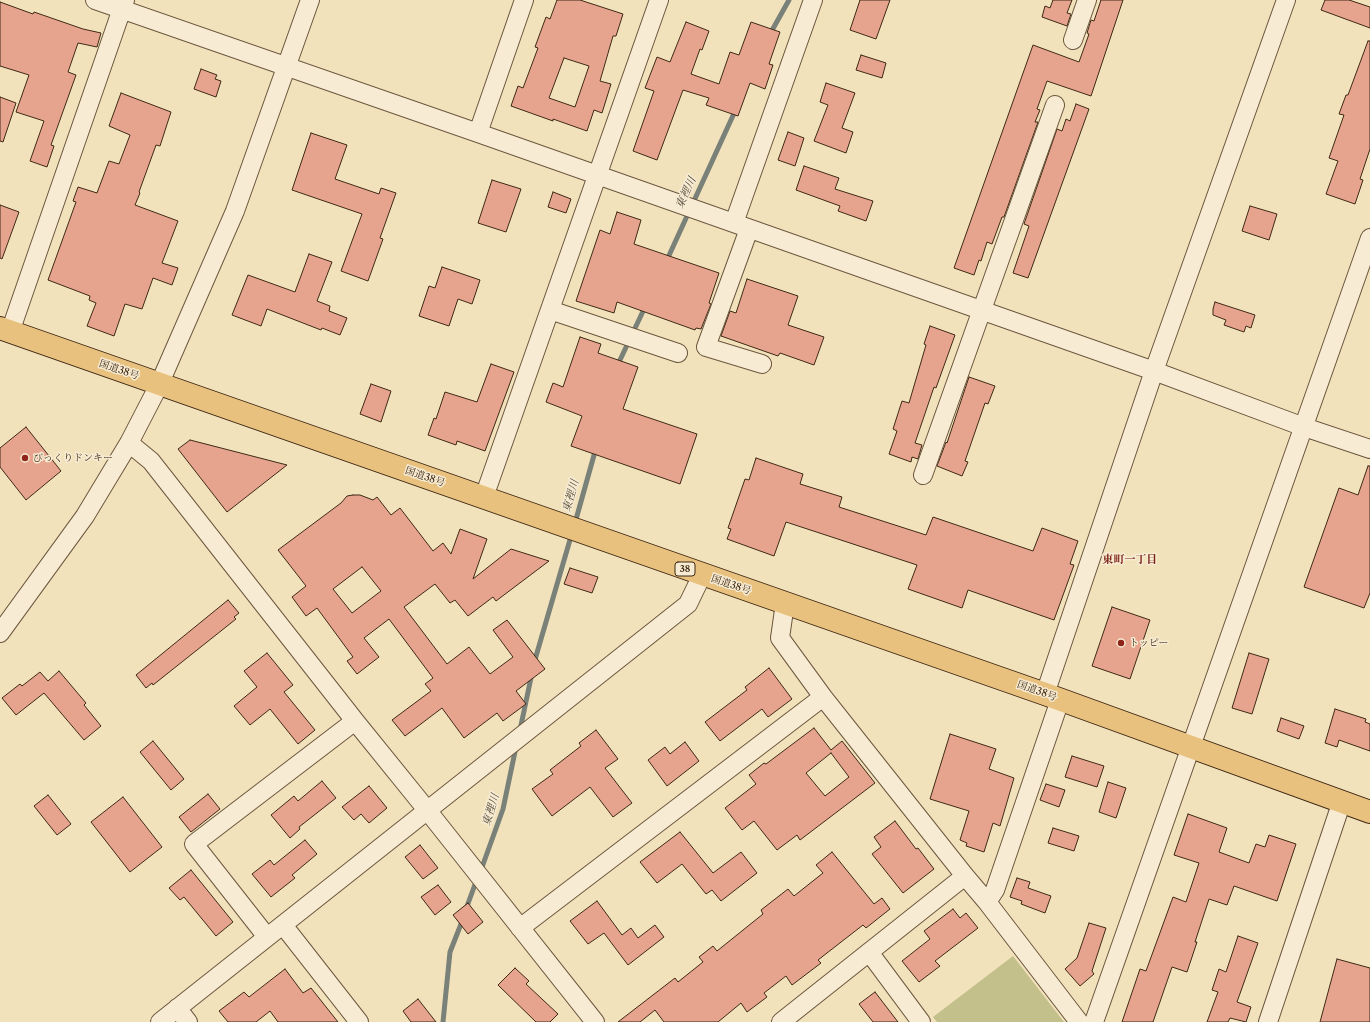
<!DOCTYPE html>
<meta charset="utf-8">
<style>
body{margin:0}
canvas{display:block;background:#f2e2bc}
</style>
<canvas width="1370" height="1022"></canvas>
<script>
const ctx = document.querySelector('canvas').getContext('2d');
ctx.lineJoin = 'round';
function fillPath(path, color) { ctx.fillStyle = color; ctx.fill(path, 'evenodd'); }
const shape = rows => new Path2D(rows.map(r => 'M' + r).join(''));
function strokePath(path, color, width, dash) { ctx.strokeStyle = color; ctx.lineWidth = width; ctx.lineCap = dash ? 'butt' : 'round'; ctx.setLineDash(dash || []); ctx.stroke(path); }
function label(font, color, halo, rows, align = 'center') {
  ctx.font = font + ' "Libre Caslon Text","Noto Serif JP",serif'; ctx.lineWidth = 3; ctx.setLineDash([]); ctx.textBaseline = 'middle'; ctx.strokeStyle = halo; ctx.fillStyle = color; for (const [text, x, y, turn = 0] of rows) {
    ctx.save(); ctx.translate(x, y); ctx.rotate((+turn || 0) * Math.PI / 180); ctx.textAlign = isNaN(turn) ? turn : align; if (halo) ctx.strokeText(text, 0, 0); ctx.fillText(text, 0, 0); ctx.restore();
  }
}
fillPath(shape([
 [1013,956,1064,1022,937,1022,933,1017]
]), '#c3c08b');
strokePath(shape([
 [770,34,789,0],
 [666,262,736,109],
 [618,367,620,360,645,307],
 [575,523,596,448],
 [534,663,572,533],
 [520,730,532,673],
 [481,870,503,809,516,747],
 [466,909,477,879],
 [443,1022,450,952,463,919]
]), '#798179', 5);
const building = shape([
 [557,0,580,0,623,14,616,36,613,36,600,81,611,84,602,113,594,110,587,131,553,119,553,121,511,106,518,86,523,88,538,48,535,47,546,17,550,19,557,0],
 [564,58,589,66,575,107,549,98,564,58],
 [860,0,890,0,876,39,850,30,860,0],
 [1053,0,1072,0,1067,13,1071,14,1067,26,1042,17,1045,6,1050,8,1053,0],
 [1101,0,1123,0,1091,96,1047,81,1037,109,1040,110,1035,122,1038,122,1004,217,1002,217,992,244,987,242,981,261,979,260,974,275,954,268,1033,45,1079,62,1089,34,1087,33,1091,20,1094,21,1101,0],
 [1325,0,1349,0,1370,7,1370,28,1321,10,1325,0],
 [0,2,33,14,34,12,83,29,101,33,97,47,78,43,68,72,76,75,51,145,54,146,47,167,30,161,44,121,16,112,29,75,0,66,0,2],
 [686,22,709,31,702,50,700,49,691,74,719,84,730,52,739,55,751,22,780,32,769,64,773,65,765,89,750,83,738,116,706,105,709,98,683,90,657,160,633,151,654,91,645,88,657,57,670,62,686,22],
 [1368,41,1370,41,1370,149,1360,179,1363,180,1355,204,1326,194,1338,161,1329,158,1344,115,1339,114,1346,95,1348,95,1368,41],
 [861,55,886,63,882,78,856,70,861,55],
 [201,69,217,75,215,79,221,81,216,97,194,89,201,69],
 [826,83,855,93,842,128,853,132,846,153,814,141,828,105,820,102,826,83],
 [121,93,171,112,160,146,156,145,139,192,140,193,135,205,178,221,162,263,178,268,172,285,153,278,142,309,125,304,114,336,87,326,96,303,89,300,90,296,48,280,76,202,73,201,78,187,97,193,109,161,119,164,130,135,109,126,121,93],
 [0,97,16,103,3,142,0,141,0,97],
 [1076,104,1089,109,1028,278,1013,273,1029,226,1024,224,1057,129,1062,131,1066,119,1070,121,1076,104],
 [788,132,804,138,795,166,778,160,788,132],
 [311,133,347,145,335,179,379,194,381,188,396,193,380,238,383,239,368,281,341,271,362,214,292,190,311,133],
 [804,166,839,178,835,189,873,201,866,221,838,211,840,206,796,190,804,166],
 [492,180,521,189,506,232,478,223,492,180],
 [553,192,571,199,566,213,548,207,553,192],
 [0,205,19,212,2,259,0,258,0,205],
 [1250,206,1277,214,1269,240,1242,231,1250,206],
 [617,212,641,220,634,244,719,273,709,303,711,304,701,329,696,328,695,330,617,302,614,313,576,301,600,230,610,234,617,212],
 [309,254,332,262,317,301,330,306,329,311,347,318,340,335,322,328,321,330,267,309,261,326,232,315,248,275,295,292,309,254],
 [442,267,480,280,472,304,458,299,449,326,419,316,429,286,435,288,442,267],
 [747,279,798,296,788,325,824,337,814,365,780,353,778,356,721,336,730,311,736,313,747,279],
 [1215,302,1255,315,1251,328,1246,326,1244,332,1224,325,1226,320,1213,315,1213,309,1215,302],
 [930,326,955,335,936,388,934,387,915,443,922,445,918,459,912,457,911,462,889,454,897,431,893,429,902,401,909,403,926,345,924,344,930,326],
 [580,337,601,344,598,353,638,367,623,409,697,434,680,484,571,446,582,416,546,402,553,383,563,387,580,337],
 [491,364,514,372,485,451,457,441,456,445,428,435,434,418,436,419,445,392,477,402,491,364],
 [969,377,995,386,988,404,985,403,965,461,968,462,962,476,937,466,946,442,947,443,969,377],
 [371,384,391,391,381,422,360,414,371,384],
 [26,427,61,471,26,500,0,467,0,448,26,427],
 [190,440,287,465,227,512,178,449,190,440],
 [756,458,803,474,800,484,842,497,839,507,926,535,933,517,1033,551,1042,528,1078,541,1070,564,1074,565,1054,620,968,590,962,608,908,589,917,565,786,522,774,556,727,539,731,529,728,528,745,479,749,480,756,458],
 [1368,466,1370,466,1370,593,1364,608,1304,587,1339,488,1358,495,1368,466],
 [353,495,360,495,373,500,377,497,391,515,400,508,433,551,443,543,451,554,460,529,487,539,473,579,511,549,549,561,496,601,493,597,468,616,455,600,450,603,435,584,404,607,447,664,469,647,490,674,513,657,493,630,507,620,545,669,516,691,526,704,503,721,497,713,464,738,442,708,405,736,392,720,431,691,425,684,433,678,389,619,364,638,379,657,357,674,347,661,353,657,317,608,306,616,292,597,306,586,278,550,341,503,347,496,353,495],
 [362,567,381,591,352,613,333,589,362,567],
 [570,568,598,577,592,593,564,584,570,568],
 [228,600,239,613,234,617,236,619,153,685,152,683,146,688,136,675,228,600],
 [1112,607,1150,620,1130,679,1092,666,1112,607],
 [267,653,293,685,284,692,315,730,298,744,270,709,250,725,234,706,257,687,244,671,267,653],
 [1249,653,1269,659,1252,714,1232,708,1249,653],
 [769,668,792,699,768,717,762,709,720,741,705,722,747,690,745,687,769,668],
 [59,671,86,703,84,705,101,726,84,740,44,693,16,715,2,698,20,684,22,686,40,672,48,681,59,671],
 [1335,709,1366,719,1365,722,1370,724,1370,751,1339,740,1337,747,1325,743,1335,709],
 [1281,718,1304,726,1299,739,1277,731,1281,718],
 [814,728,831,750,842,741,875,783,800,840,797,835,777,850,754,821,742,830,725,808,756,784,749,775,764,763,766,764,814,728],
 [831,753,849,777,825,796,806,773,831,753],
 [596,730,618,759,605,768,632,803,613,817,590,787,552,816,532,789,553,774,550,770,581,746,579,743,596,730],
 [950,734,996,749,989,769,1014,778,1000,826,993,823,984,852,966,846,967,843,960,840,969,811,930,799,950,734],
 [153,741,184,779,171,790,140,752,153,741],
 [685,742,699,761,667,786,648,760,665,747,670,754,685,742],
 [1072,756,1104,766,1097,787,1065,777,1072,756],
 [322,781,336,798,299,827,300,829,290,838,271,815,294,796,298,801,322,781],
 [1108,782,1126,788,1116,818,1099,812,1108,782],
 [1046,784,1065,790,1059,807,1040,800,1046,784],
 [369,786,387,808,369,823,361,814,354,820,342,807,369,786],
 [208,794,220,809,191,832,179,817,208,794],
 [48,795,71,824,57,835,34,806,48,795],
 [123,797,162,847,130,872,91,822,123,797],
 [1188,814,1227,828,1219,852,1249,863,1256,844,1265,847,1269,835,1296,844,1277,901,1234,886,1227,905,1209,899,1195,942,1197,942,1187,972,1172,967,1153,1022,1122,1022,1140,969,1146,971,1173,897,1186,902,1199,863,1174,855,1188,814],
 [895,821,916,849,918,848,934,869,903,893,872,854,881,847,874,837,895,821],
 [1053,828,1079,836,1074,851,1048,843,1053,828],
 [680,832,713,873,741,852,757,873,721,901,712,890,706,894,682,864,657,883,640,862,680,832],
 [305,840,317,854,292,875,295,878,271,897,252,874,270,860,274,865,305,840],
 [420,845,438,868,423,879,405,857,420,845],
 [832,852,874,904,882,898,890,909,866,928,863,925,818,960,821,963,792,985,786,976,764,993,767,997,747,1012,741,1003,718,1022,664,1022,655,1010,640,1022,618,1022,675,978,678,982,703,962,699,957,713,946,717,951,763,914,761,910,788,889,794,896,823,873,816,865,832,852],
 [191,870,233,922,216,936,184,897,180,900,169,888,191,870],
 [1017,878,1030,882,1028,888,1051,896,1045,913,1021,904,1022,901,1010,897,1017,878],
 [438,885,451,902,435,915,421,897,438,885],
 [597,901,622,935,631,928,638,938,655,925,664,937,628,965,604,933,588,944,570,921,597,901],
 [468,903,483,922,468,934,453,915,468,903],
 [953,909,960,918,966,913,978,928,935,961,940,966,919,982,902,961,930,939,924,931,953,909],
 [1089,923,1106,928,1092,971,1094,974,1080,986,1065,969,1077,958,1089,923],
 [1238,936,1258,943,1237,1002,1251,1007,1246,1022,1230,1018,1228,1022,1207,1022,1218,992,1212,990,1219,969,1226,972,1238,936],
 [1337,959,1370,968,1370,1022,1320,1022,1337,959],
 [515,968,529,981,526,984,558,1014,550,1022,536,1022,498,985,515,968],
 [285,969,303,993,311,988,338,1022,278,1022,270,1011,256,1022,228,1022,219,1011,244,992,249,997,285,969],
 [875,992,898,1022,873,1022,859,1004,875,992],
 [418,999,436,1022,411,1022,403,1011,418,999]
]);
fillPath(building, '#e6a48f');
strokePath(building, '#3f2914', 1);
const minor = shape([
 [95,0,478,133,1154,371,1304,427,1370,449],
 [1073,40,1087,0],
 [478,133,524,0],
 [734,223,813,0],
 [749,229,706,347,762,364],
 [550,310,678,353],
 [10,332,125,0],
 [129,443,151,461,355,721,427,810,595,1022],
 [923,475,1055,105],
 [484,497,659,0],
 [785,603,780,638,823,697,965,876,987,902,1079,1022],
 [0,633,85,516,129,443,159,385,235,211,310,0],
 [1045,694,1154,371,1286,0],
 [987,902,995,890,1060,700],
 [283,925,359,1022],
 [520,928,823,697],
 [267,937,194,844,355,721],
 [869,952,921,1022],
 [177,1008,188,1022],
 [160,1022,688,604,702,575],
 [781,1022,965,876],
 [1094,1022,1370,238],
 [1268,1022,1342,801]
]);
const highway = shape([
 [0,328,1045,694,1370,812]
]);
strokePath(minor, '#6c573e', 20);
strokePath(highway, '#3f2914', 24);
strokePath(minor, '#f7ecd3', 18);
strokePath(highway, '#e9c17e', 22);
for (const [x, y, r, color] of [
 [25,458,4,"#8f2418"],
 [1121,643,4,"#8f2418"]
]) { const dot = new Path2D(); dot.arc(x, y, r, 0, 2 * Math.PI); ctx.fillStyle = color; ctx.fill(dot); strokePath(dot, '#f7ecd3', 1.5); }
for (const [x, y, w] of [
 [685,569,20]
]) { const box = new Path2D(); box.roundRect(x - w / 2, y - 7, w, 14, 3); ctx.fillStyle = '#f7ecd3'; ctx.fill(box); strokePath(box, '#3f2914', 1); }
label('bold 9px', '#3f2914', null, [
 ["38",685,569]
]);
label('10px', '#3f2914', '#f7ecd3', [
 ["国道38号",119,370,19],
 ["国道38号",425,477,19],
 ["国道38号",731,585,19],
 ["国道38号",1037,691,20]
]);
label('10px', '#3f2914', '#f7ecd3', [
 ["びっくりドンキー",33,458],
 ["トッピー",1129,643]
], 'left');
label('italic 11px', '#574e3e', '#f7ecd3', [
 ["東裡川",686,193,-65],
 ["東裡川",571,496,-74],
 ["東裡川",491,810,-73]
]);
label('bold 11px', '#7a1f14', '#f7ecd3', [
 ["東町一丁目",1130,560]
]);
</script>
